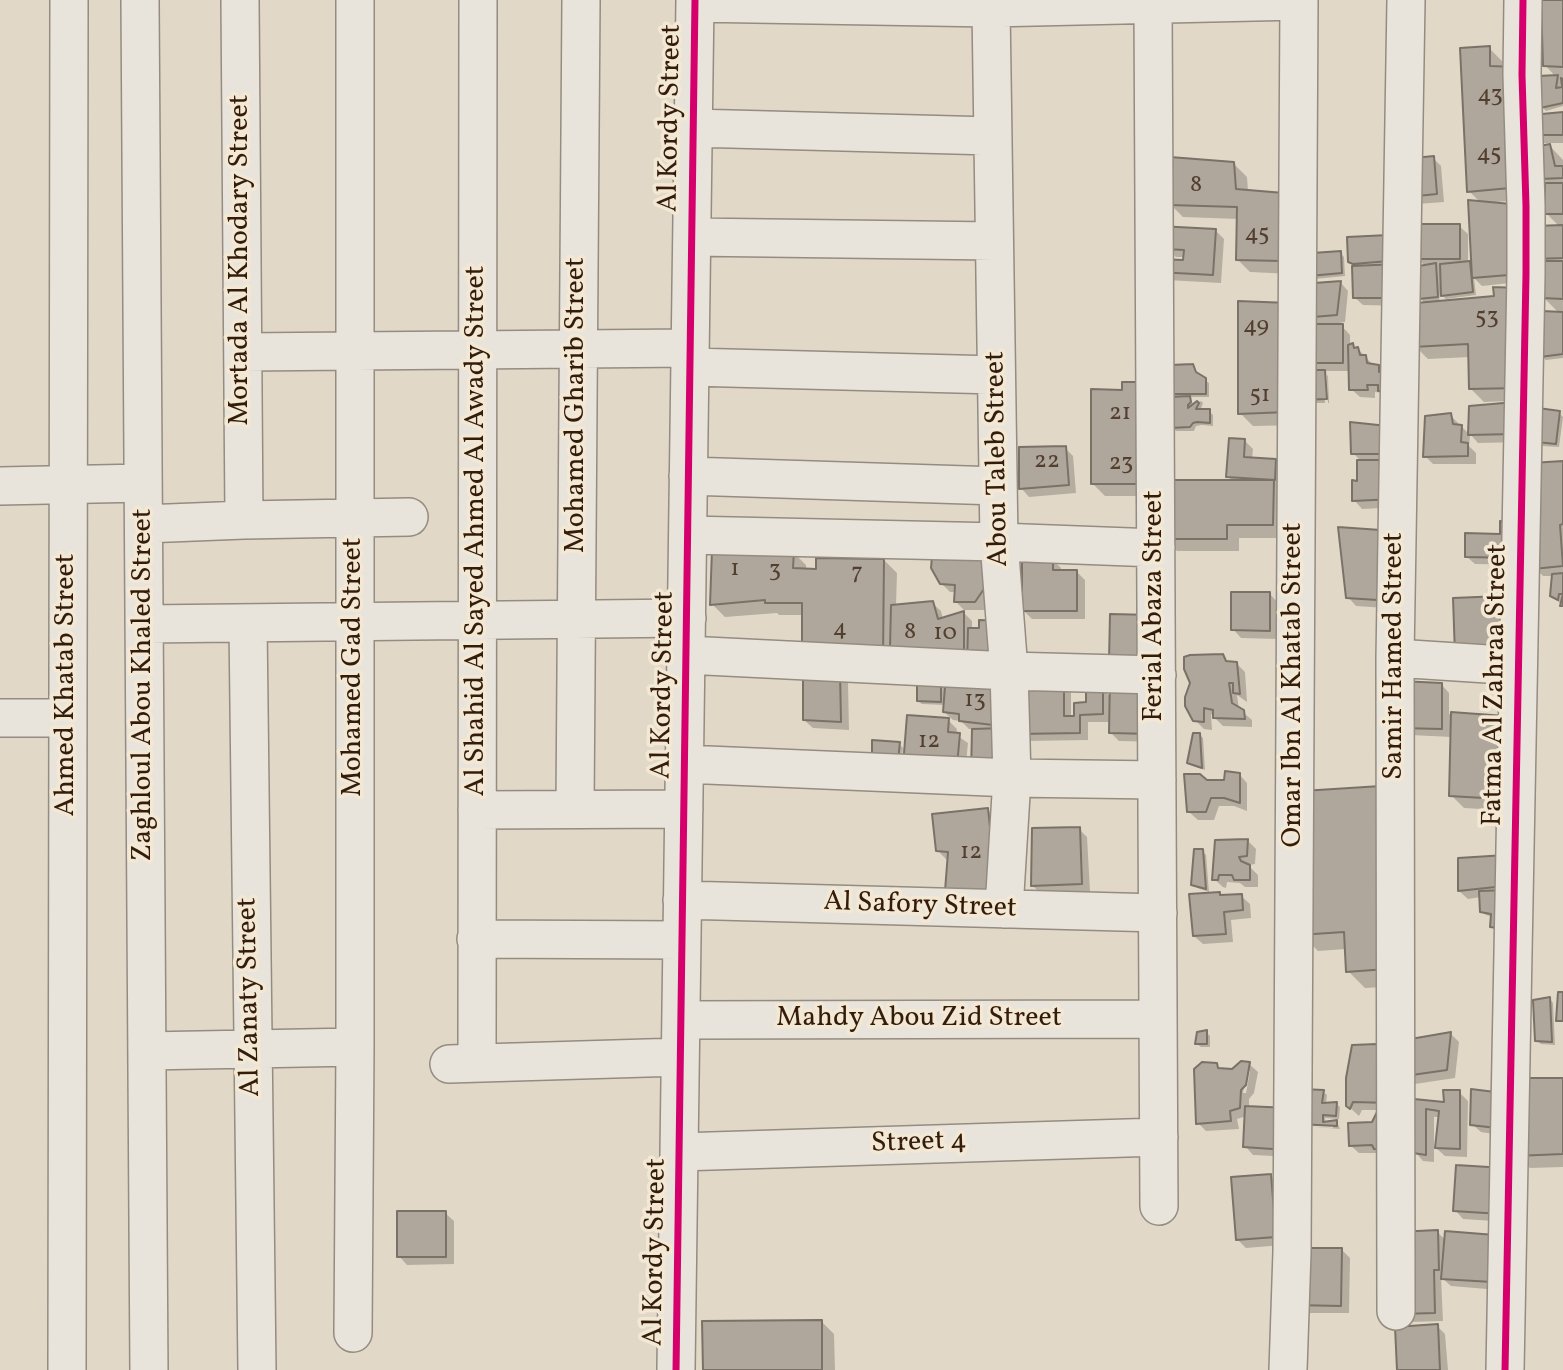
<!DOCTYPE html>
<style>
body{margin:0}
canvas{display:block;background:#e2d8c8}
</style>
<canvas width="1563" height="1370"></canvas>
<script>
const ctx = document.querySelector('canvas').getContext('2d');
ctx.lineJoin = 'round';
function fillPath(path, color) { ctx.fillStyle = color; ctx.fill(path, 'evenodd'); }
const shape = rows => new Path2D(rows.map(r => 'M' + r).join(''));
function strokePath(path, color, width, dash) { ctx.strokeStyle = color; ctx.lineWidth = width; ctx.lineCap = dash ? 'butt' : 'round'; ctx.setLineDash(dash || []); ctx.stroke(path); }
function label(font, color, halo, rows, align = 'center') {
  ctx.font = font + ' Vollkorn,serif'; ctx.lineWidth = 7; ctx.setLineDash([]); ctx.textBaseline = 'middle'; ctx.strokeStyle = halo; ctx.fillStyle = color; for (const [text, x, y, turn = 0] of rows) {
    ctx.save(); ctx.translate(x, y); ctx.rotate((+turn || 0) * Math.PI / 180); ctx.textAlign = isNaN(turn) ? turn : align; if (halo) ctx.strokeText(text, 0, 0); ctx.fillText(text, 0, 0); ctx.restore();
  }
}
fillPath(shape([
 [1543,0,1563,0,1563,80,1559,89,1563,89,1563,106,1546,111,1542,107,1556,77,1545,65],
 [1489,48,1502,61,1502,68,1531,117,1563,114,1563,143,1543,143,1531,131,1532,149,1550,146,1563,160,1563,311,1560,311,1563,313,1563,358,1546,360,1542,357,1560,314,1544,298,1536,258,1560,227,1546,213,1547,183,1542,178,1533,199,1496,202,1529,281,1482,286,1474,278,1476,295,1446,299,1440,293,1439,303,1534,400,1484,402,1471,389,1470,357,1428,359,1415,346,1426,304,1420,298,1425,266,1417,258,1459,226,1468,234,1468,263,1473,266,1481,203,1469,191],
 [1433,158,1441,166,1444,202,1417,204],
 [1234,164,1247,177,1248,191,1293,274,1250,272,1237,259,1238,219,1183,217,1170,204],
 [1216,231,1224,239,1221,283,1167,280,1158,272,1185,262,1185,257,1176,257,1167,248],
 [1389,237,1405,306,1363,305,1354,297,1353,265,1349,262],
 [1340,253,1344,257,1345,276,1304,280],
 [1340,282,1348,291,1345,322,1339,323,1350,335,1350,346,1358,349,1374,366,1378,366,1385,373,1383,393,1375,392,1375,398,1360,397,1351,389,1351,371,1323,371,1325,373,1323,373,1325,403,1304,403,1301,425,1253,426,1240,413,1303,317],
 [1192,366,1198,375,1209,383,1209,397,1189,397,1194,405,1201,401,1203,403,1200,411,1209,411,1213,415,1213,426,1202,425,1196,426,1194,431,1176,431,1172,428,1176,399,1171,394],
 [1327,375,1328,376,1329,403,1328,403],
 [1515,404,1524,442,1478,443,1470,434],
 [1559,413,1563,417,1559,447,1542,446,1538,442],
 [1450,415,1470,435,1469,446,1476,453,1476,464,1433,464,1425,456],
 [1405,437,1403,507,1362,509,1354,500,1362,462,1353,453],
 [1245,441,1253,449,1252,459,1275,460,1283,469,1285,538,1239,538,1239,551,1177,551,1164,538,1164,496,1105,496,1092,483,1233,482,1228,476],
 [1065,448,1073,456,1076,493,1029,497,1021,488],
 [1563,463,1563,606,1551,595,1554,576,1543,576,1535,568],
 [1340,529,1401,609,1356,606,1348,597],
 [1502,535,1525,565,1475,564,1466,556],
 [793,552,806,565,806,570,818,570,884,560,897,573,896,606,932,603,941,611,943,620,964,613,972,621,972,629,1011,673,836,670,848,682,849,730,813,728,804,720,804,615,779,615,777,613,725,617,712,604],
 [1052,559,1061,568,1061,571,1076,571,1085,580,1085,619,1032,619,1023,610],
 [994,561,994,595,984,610,964,610,956,602,956,592,950,592,941,583],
 [1270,594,1278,603,1278,639,1241,638,1233,629],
 [1222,656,1229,663,1236,663,1245,672,1247,702,1237,695,1239,709,1252,720,1252,727,1223,726,1211,714,1212,730,1204,729,1195,720],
 [1019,677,1071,685,1071,717,1076,717,1102,689,1161,742,1119,741,1110,732,1111,722,1088,722,1088,740,1028,741],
 [941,678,1001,730,969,729,961,721,953,720,944,712,945,705,922,704,918,701],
 [1441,684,1449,693,1449,714,1504,718,1514,811,1464,808,1451,795,1452,737,1410,735,1401,727],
 [948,720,957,729,956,735,968,743,965,773,937,771],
 [1199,734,1203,738,1205,770,1193,766,1189,762],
 [899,744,903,748,901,763,877,763],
 [1239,774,1247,783,1247,811,1234,806,1219,806,1214,820,1198,820,1189,812,1206,782,1225,782],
 [987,810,996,818,1001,867,946,859,937,850],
 [1079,829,1087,837,1090,891,1041,894,1032,885],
 [1248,841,1256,849,1255,864,1248,865,1258,875,1258,887,1245,887,1240,883,1227,882,1226,888,1223,887,1214,879],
 [1298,843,1403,986,1365,988,1348,971,1346,949,1318,951,1301,934],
 [1202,851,1206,855,1209,892,1197,888,1193,884],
 [1506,856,1496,930,1492,926,1493,917,1486,915,1482,912,1481,897,1468,899,1459,891],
 [1219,893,1223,897,1241,896,1250,904,1251,918,1231,920,1233,942,1203,944,1194,936],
 [1550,999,1553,1003,1555,1045,1541,1044,1537,1041],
 [1206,1032,1210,1036,1210,1047,1201,1047,1197,1044],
 [1451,1034,1459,1042,1455,1078,1415,1084,1406,1076],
 [1377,1046,1385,1054,1379,1153,1359,1153,1350,1145,1373,1124,1380,1110,1362,1110,1359,1116,1348,1106],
 [1249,1064,1258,1072,1254,1093,1249,1099,1249,1108,1289,1110,1323,1092,1327,1095,1326,1104,1336,1104,1340,1107,1339,1119,1325,1118,1326,1124,1302,1122,1295,1157,1253,1155,1245,1146,1247,1116,1237,1119,1239,1129,1206,1131,1198,1123,1216,1065,1221,1070,1233,1071],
 [1247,1071,1250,1071,1246,1093,1243,1093],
 [1563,1079,1563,1167,1530,1168,1517,1155],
 [1473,1091,1513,1137,1481,1132,1472,1124],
 [1459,1092,1468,1101,1467,1157,1445,1156,1436,1148,1440,1117,1434,1117,1434,1162,1423,1161,1415,1152,1416,1101,1446,1104],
 [1337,1122,1340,1129,1303,1126,1333,1128,1333,1124],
 [1458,1167,1509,1222,1463,1219,1455,1210],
 [1270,1176,1279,1184,1283,1245,1246,1248,1237,1239],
 [445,1213,454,1221,454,1264,407,1265,399,1256],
 [1437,1232,1499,1290,1451,1286,1441,1277,1443,1321,1409,1322],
 [1342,1250,1350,1258,1349,1313,1304,1313],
 [821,1321,834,1334,835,1370,705,1370],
 [1437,1326,1445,1334,1448,1370,1399,1370]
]), '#0003');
const building = shape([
 [1541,0,1563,0,1563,67,1543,66,1541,0],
 [1490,46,1490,66,1517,67,1521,187,1467,192,1460,48,1490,46],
 [1558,75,1556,88,1562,87,1561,78,1563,79,1563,103,1540,108,1538,76,1558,75],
 [1563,112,1563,135,1532,135,1531,115,1563,112],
 [1550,144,1555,166,1563,166,1563,178,1540,179,1533,147,1550,144],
 [1434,156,1437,194,1407,197,1404,159,1434,156],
 [1170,157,1234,162,1236,189,1284,193,1281,261,1236,260,1237,207,1169,205,1170,157],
 [1545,183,1563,183,1563,214,1544,214,1545,183],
 [1468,200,1522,205,1521,274,1472,278,1468,200],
 [1415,224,1460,224,1460,259,1416,259,1415,224],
 [1563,225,1563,258,1534,259,1534,226,1563,225],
 [1158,226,1216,229,1213,275,1157,272,1158,259,1183,260,1184,250,1165,249,1158,226],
 [1389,235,1389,261,1353,264,1348,262,1347,237,1389,235],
 [1341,251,1342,273,1298,277,1298,254,1341,251],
 [1470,261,1473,292,1441,296,1440,264,1470,261],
 [1542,261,1563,261,1563,299,1542,298,1542,261],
 [1436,263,1438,297,1418,299,1419,266,1436,263],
 [1398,264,1397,298,1353,298,1352,266,1398,264],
 [1341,281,1337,315,1301,318,1301,284,1341,281],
 [1493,287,1519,288,1521,388,1469,389,1468,344,1413,347,1416,303,1494,296,1493,287],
 [1238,301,1289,303,1288,412,1238,414,1238,301],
 [1542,311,1563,312,1563,354,1540,357,1542,311],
 [1303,324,1343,324,1343,363,1303,363,1303,324],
 [1353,343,1354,348,1358,347,1360,355,1366,355,1367,363,1379,365,1379,372,1390,370,1393,391,1378,391,1378,385,1367,385,1368,390,1349,390,1348,345,1353,343],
 [1193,364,1196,372,1206,378,1206,394,1169,394,1170,365,1193,364],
 [1299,370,1325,370,1327,399,1298,400,1299,370],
 [1122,382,1153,382,1152,484,1091,484,1091,389,1122,390,1122,382],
 [1190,396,1191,402,1188,405,1188,408,1197,401,1199,403,1196,409,1210,409,1210,423,1197,422,1193,423,1190,427,1170,428,1169,397,1190,396],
 [1515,402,1516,434,1468,435,1469,406,1515,402],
 [1538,408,1560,411,1556,444,1536,442,1538,408],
 [1451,413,1453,424,1462,425,1461,442,1468,443,1468,456,1423,457,1425,416,1451,413],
 [1350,422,1397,427,1394,454,1351,454,1350,422],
 [1229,438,1245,439,1244,457,1276,459,1275,480,1226,477,1229,438],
 [1066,446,1069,485,1019,489,1019,447,1066,446],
 [1357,460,1387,460,1396,499,1352,501,1352,480,1357,481,1357,460],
 [1563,461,1563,524,1560,525,1563,566,1533,569,1531,463,1563,461],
 [1162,480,1274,480,1273,525,1227,525,1227,539,1162,539,1162,480],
 [1500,521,1518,522,1518,558,1465,557,1465,533,1500,534,1500,521],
 [1338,527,1395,531,1393,601,1346,598,1338,527],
 [933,545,986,551,986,586,975,602,954,602,955,585,940,584,931,568,933,545],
 [712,549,794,551,793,568,816,569,816,558,884,559,883,659,802,658,802,603,765,603,765,600,710,605,712,549],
 [1022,558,1053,558,1053,570,1077,570,1077,611,1022,611,1022,558],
 [1563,573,1563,606,1560,606,1563,594,1559,594,1558,600,1550,596,1552,574,1563,573],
 [1231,592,1270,592,1270,631,1231,630,1231,592],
 [1502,596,1504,659,1455,655,1453,598,1502,596],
 [933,601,938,619,964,611,964,661,890,648,891,605,933,601],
 [1110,614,1154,615,1152,662,1109,661,1110,614],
 [979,620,1003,621,1003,665,967,665,968,628,979,628,979,620],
 [1223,654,1226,661,1237,662,1240,694,1233,693,1233,683,1229,683,1232,703,1244,710,1245,719,1213,718,1213,710,1204,708,1204,722,1193,721,1185,706,1185,697,1190,683,1184,669,1184,657,1190,655,1223,654],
 [803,671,840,671,841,722,803,720,803,671],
 [946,674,998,679,993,725,959,721,959,714,943,712,946,674],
 [1064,674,1064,716,1074,716,1074,703,1086,702,1086,687,1103,687,1103,714,1080,715,1080,733,1018,734,1017,675,1064,674],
 [1110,676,1155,677,1153,734,1109,733,1110,676],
 [917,677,941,677,941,702,917,701,917,677],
 [1400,681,1442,683,1442,729,1399,728,1400,681],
 [1451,712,1505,716,1501,799,1449,796,1451,712],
 [907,715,949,718,948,732,960,733,957,766,903,766,907,715],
 [1004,728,1005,773,971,774,972,729,1004,728],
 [1193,733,1200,733,1202,768,1187,763,1193,733],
 [872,740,900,742,898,760,872,760,872,740],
 [1225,771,1240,773,1240,803,1224,798,1211,798,1206,812,1187,812,1184,774,1200,774,1207,780,1224,780,1225,771],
 [1381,786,1387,969,1346,972,1344,932,1299,935,1302,791,1381,786],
 [988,808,993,857,991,890,945,891,948,852,936,851,932,814,988,808],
 [1080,827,1082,884,1031,886,1032,828,1080,827],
 [1248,839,1247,856,1239,857,1241,861,1250,865,1250,880,1234,880,1232,875,1219,875,1218,880,1212,880,1215,840,1248,839],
 [1194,849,1203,849,1206,889,1191,885,1194,849],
 [1506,855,1505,886,1458,891,1458,858,1506,855],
 [1509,890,1511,930,1490,927,1491,914,1480,912,1479,891,1509,890],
 [1220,892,1220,895,1242,894,1243,910,1224,912,1226,934,1193,936,1189,894,1220,892],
 [1558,992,1563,992,1563,1021,1556,1021,1558,992],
 [1550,997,1552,1042,1535,1041,1533,1000,1550,997],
 [1207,1030,1207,1044,1195,1044,1197,1032,1207,1030],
 [1451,1032,1447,1070,1405,1076,1399,1041,1451,1032],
 [1377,1044,1377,1062,1393,1067,1390,1103,1353,1102,1350,1109,1346,1106,1346,1078,1352,1045,1377,1044],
 [1241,1061,1250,1062,1246,1085,1241,1090,1240,1108,1230,1111,1231,1121,1196,1124,1194,1069,1202,1062,1217,1063,1218,1068,1232,1069,1241,1061],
 [1516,1078,1563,1078,1563,1154,1515,1156,1516,1078],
 [1301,1089,1324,1090,1322,1103,1337,1102,1336,1116,1323,1115,1323,1122,1337,1120,1337,1126,1298,1124,1301,1089],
 [1471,1089,1503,1093,1506,1129,1470,1125,1471,1089],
 [1443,1090,1460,1090,1460,1149,1435,1148,1439,1111,1426,1109,1426,1155,1413,1153,1414,1099,1444,1102,1443,1090],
 [1245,1106,1290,1108,1287,1150,1243,1147,1245,1106],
 [1377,1112,1392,1112,1392,1150,1374,1149,1372,1145,1349,1146,1348,1123,1372,1122,1377,1112],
 [1456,1165,1505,1168,1501,1214,1453,1211,1456,1165],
 [1271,1174,1276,1237,1236,1240,1231,1177,1271,1174],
 [397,1211,446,1211,446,1257,397,1257,397,1211],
 [1438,1230,1439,1270,1434,1270,1435,1313,1399,1314,1396,1232,1438,1230],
 [1445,1231,1495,1235,1492,1282,1441,1279,1445,1231],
 [1294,1248,1342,1248,1341,1306,1294,1305,1294,1248],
 [822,1320,822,1370,703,1370,702,1321,822,1320],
 [1438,1324,1440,1370,1397,1370,1395,1327,1438,1324]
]);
fillPath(building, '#afa79b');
strokePath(building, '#7b7267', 2);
const street = shape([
 [140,0,149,1370],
 [240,0,244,520],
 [695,3,991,8,1299,1],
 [1153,5,1159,1206],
 [991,8,999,542,1009,671,1012,778,1004,909],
 [693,128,992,136],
 [692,237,994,241],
 [243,352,690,348],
 [690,367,996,375],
 [688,476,998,486],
 [0,486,143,483],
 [144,524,244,520,409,517],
 [688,535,999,542,1156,548],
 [248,623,257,1370],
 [144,624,687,618],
 [686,655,1009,671,1157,675],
 [1395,658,1518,666],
 [0,718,68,718],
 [684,764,1012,778,1157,780],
 [575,809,581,0],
 [477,810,684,809],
 [682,900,1158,913],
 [476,939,681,940],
 [681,1020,1158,1019],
 [147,1051,355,1047],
 [477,1063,478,0],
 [449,1064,680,1057],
 [679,1152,1159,1137],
 [1396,1311,1395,658,1406,0],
 [353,1333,355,1047,355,0],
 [67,1370,69,0],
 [676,1370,695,0],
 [1288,1370,1292,1252,1299,0],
 [1505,1370,1526,274,1526,206,1522,75,1523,0]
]);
strokePath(street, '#948c80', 40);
strokePath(street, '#e8e3db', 37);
strokePath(shape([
 [676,1370,695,0],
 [1505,1370,1526,274,1526,206,1522,75,1523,0]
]), '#d6006c', 7);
label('24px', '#533f2f', null, [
 ["43",1490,97],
 ["45",1489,156],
 ["8",1196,187],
 ["45",1257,236],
 ["53",1487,319],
 ["49",1256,328],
 ["51",1260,397],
 ["21",1120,415],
 ["22",1047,463],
 ["23",1121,465],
 ["1",735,571],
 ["3",775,572],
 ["7",857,575],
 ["4",840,631],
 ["8",910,634],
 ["10",945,635],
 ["13",975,702],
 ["12",929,743],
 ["12",971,854]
]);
label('28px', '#341c0b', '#f3e8d4', [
 ["Al Kordy Street",672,118,-89],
 ["Mortada Al Khodary Street",242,260,-90],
 ["Mohamed Gharib Street",578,405,-90],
 ["Abou Taleb Street",999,459,-91],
 ["Al Shahid Al Sayed Ahmed Al Awady Street",478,531,-90],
 ["Ferial Abaza Street",1156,606,-90],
 ["Samir Hamed Street",1396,656,-90],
 ["Mohamed Gad Street",355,667,-90],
 ["Ahmed Khatab Street",68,685,-90],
 ["Zaghloul Abou Khaled Street",145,685,-90],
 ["Al Kordy Street",665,685,-89],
 ["Omar Ibn Al Khatab Street",1295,685,-90],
 ["Fatma Al Zahraa Street",1497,685,-89],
 ["Al Safory Street",920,907,2],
 ["Al Zanaty Street",251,997,-91],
 ["Mahdy Abou Zid Street",919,1020],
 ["Street 4",919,1144,-2],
 ["Al Kordy Street",657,1252,-89]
]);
</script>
